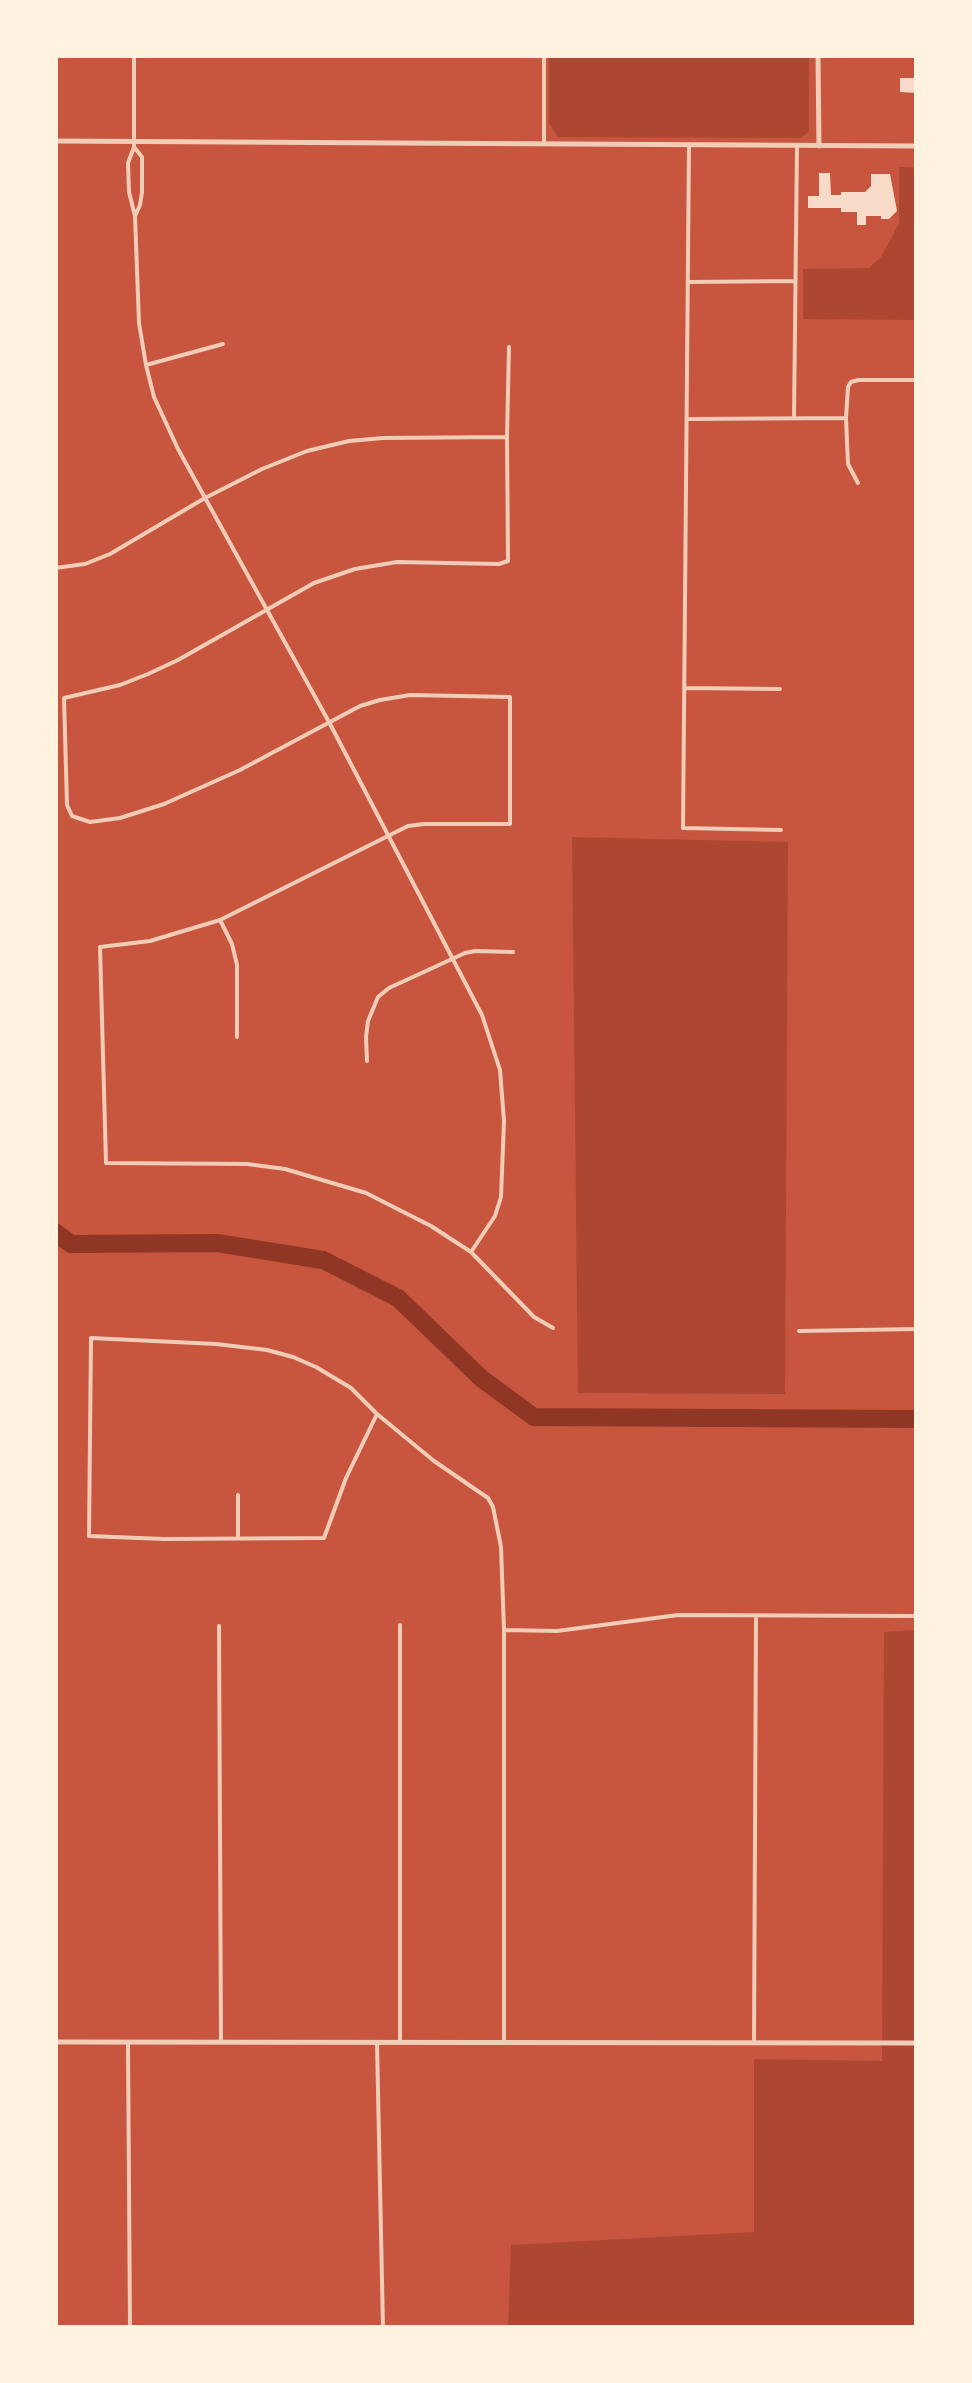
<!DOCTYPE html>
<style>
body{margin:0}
#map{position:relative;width:972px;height:2383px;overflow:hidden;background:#c8553d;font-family:"Noto Serif",serif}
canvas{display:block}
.frame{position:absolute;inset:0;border:58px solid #fff3e0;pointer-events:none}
</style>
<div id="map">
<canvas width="972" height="2383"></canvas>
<div class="frame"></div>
</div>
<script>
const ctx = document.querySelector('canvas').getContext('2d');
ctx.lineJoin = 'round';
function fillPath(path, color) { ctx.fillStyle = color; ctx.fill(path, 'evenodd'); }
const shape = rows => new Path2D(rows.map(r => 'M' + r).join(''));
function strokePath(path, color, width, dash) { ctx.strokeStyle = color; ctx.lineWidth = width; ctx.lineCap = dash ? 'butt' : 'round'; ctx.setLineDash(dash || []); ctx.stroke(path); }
fillPath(shape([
 [549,55,809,55,809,132,800,138,558,137,549,123],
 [899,167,917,167,917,320,803,319,803,269,869,268,881,257,899,224],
 [572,837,788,842,785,1394,578,1393],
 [917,1630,917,2328,508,2328,511,2245,754,2232,754,2059,882,2061,884,1632]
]), '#ae4732');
strokePath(shape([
 [55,1232,71,1244,217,1243,323,1260,398,1298,482,1379,534,1417,917,1419]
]), '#8f3625', 18);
fillPath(shape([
 [900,78,917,78,917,93,900,92],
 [819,173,830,173,831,195,841,195,841,192,865,192,871,186,871,174,890,174,897,211,889,219,881,219,881,216,866,216,866,225,857,225,857,212,841,212,841,208,808,208,808,196,819,196]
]), '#f7dbc8');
strokePath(shape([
 [134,55,134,147,128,163,129,192,135,216,139,323,146,365,154,397,178,449,329,722,482,1015,500,1070,504,1121,501,1197,495,1216,471,1252],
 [544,55,544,144],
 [689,144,683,828,781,830],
 [134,147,142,157,142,192,140,205,135,216],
 [688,282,794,281],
 [509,347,507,437,508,561,499,564,397,562,355,569,314,583,178,660,148,674,120,685,64,698,67,805,72,816,90,822,120,818,164,804,240,770,360,706,380,700,410,695,510,697,510,824,424,824,408,826,220,920,150,941,100,947,106,1163,247,1164,285,1169,366,1193,431,1226,471,1252,534,1317,553,1328],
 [146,365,223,344],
 [794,418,797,145],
 [687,419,846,418],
 [858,483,848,464,846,418,848,387,851,382,858,380,917,380],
 [55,568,85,564,110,554,205,498,262,469,307,451,349,441,383,438,506,437],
 [684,688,780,689],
 [220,920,232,944,237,965,237,1037],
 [367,1061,366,1037,368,1021,378,997,389,988,465,953,475,951,513,952],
 [799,1331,917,1329],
 [377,1414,346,1478,324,1538,164,1539,89,1536,91,1338,216,1344,267,1350,293,1357,316,1367,351,1388,377,1414,434,1461,488,1498,493,1507,501,1547,504,1630,504,2043],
 [238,1539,238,1495],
 [400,1625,400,2042],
 [219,1626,221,2042],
 [504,1630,557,1631,678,1615,917,1616],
 [128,2043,130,2328],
 [377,2043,383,2328],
 [754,2043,756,1617]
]), '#f1ccb7', 4);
strokePath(shape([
 [818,55,819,146],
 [55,141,917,146],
 [55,2042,917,2043]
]), '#f1ccb7', 5);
</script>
